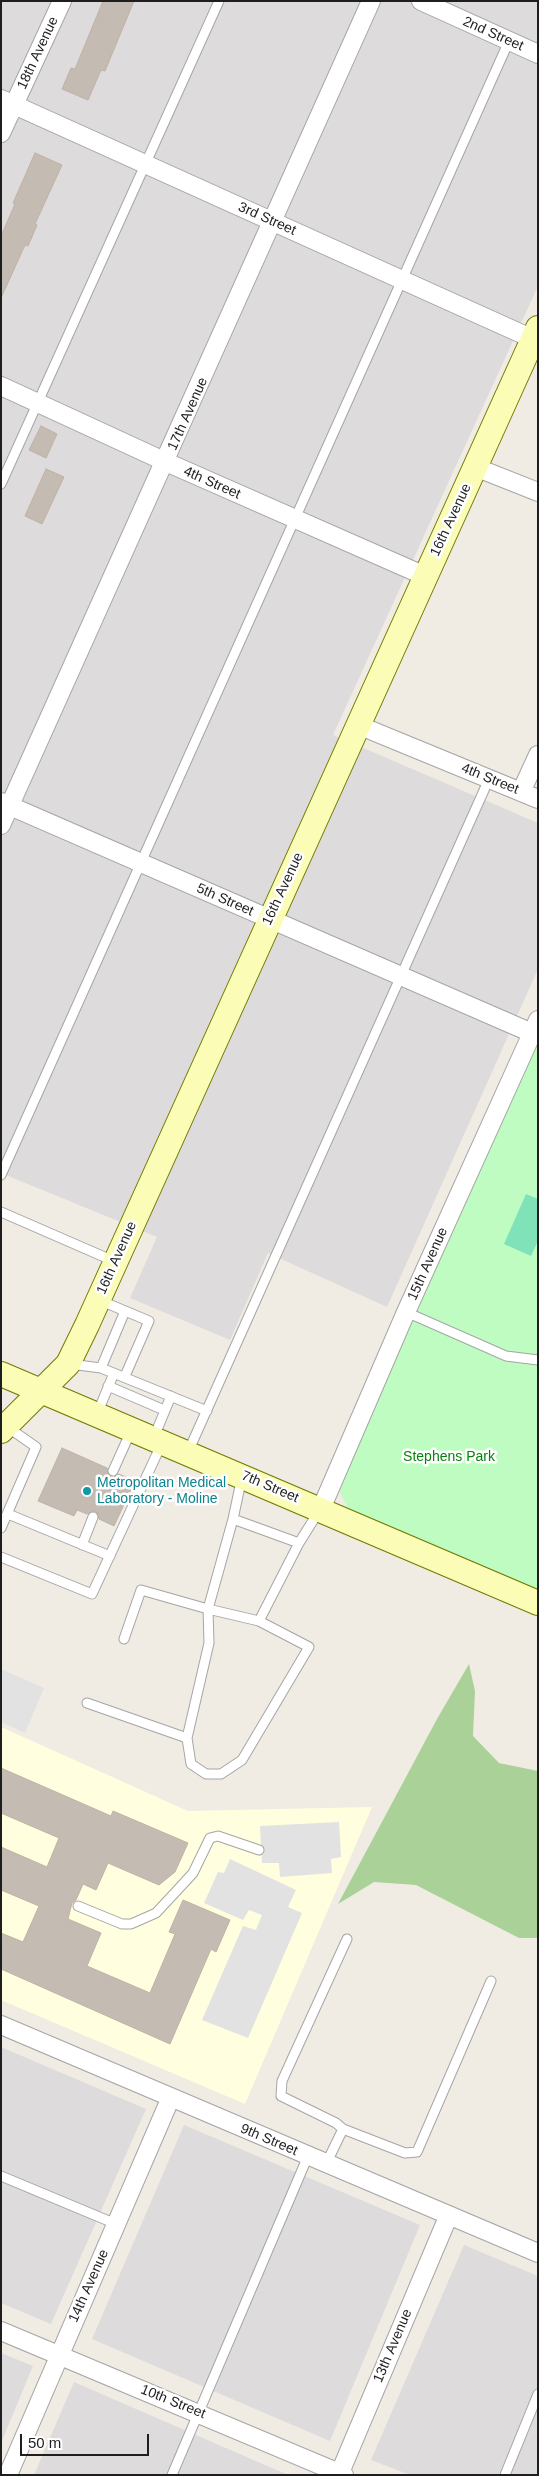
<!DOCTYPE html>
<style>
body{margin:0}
#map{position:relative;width:539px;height:2476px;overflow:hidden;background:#f0ece4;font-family:Helvetica,sans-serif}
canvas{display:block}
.frame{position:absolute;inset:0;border:2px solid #1e1e1e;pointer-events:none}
.scale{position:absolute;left:20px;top:2434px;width:129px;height:22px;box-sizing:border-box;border:2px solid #1e1e1e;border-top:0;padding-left:6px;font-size:15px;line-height:18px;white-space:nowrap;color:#1e1e1e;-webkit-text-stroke:4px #fff;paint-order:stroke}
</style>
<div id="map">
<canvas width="539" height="2476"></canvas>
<div class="frame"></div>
<div class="scale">50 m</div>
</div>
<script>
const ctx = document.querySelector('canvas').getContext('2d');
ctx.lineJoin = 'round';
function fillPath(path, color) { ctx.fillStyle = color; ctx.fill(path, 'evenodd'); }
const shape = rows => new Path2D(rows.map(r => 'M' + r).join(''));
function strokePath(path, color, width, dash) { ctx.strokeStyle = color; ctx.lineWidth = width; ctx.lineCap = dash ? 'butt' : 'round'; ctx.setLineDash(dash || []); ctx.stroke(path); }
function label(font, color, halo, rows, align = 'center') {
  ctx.font = font + ' Helvetica,sans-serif'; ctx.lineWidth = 5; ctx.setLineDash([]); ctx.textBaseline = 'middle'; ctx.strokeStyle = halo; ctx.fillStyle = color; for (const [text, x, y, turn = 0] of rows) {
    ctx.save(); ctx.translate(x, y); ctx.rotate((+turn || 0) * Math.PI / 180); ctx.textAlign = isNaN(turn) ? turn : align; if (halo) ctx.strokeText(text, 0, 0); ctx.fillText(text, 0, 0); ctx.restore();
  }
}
fillPath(shape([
 [1,1,538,1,538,286,333,735,538,823,538,969,387,1307,268,1253,230,1340,130,1298,157,1237,1,1173],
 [1,2047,146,2109,51,2324,1,2303],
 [184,2125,420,2225,330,2441,92,2339],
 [464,2245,538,2276,538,2475,410,2475,371,2460],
 [1,2353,33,2366,1,2443],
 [74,2382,288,2475,34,2475]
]), '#dddbdb');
fillPath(shape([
 [1,1727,188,1811,372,1807,245,2104,1,2000]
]), '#fffede');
fillPath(shape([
 [469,1664,475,1691,473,1736,499,1763,538,1771,538,1938,519,1938,416,1885,374,1882,338,1904,437,1719]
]), '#aad197');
fillPath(shape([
 [538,1041,538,1594,355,1512,347,1507,340,1492,344,1474]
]), '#bffcc2');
fillPath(shape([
 [526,1194,538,1199,538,1241,531,1256,504,1244]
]), '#7fe2b8');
fillPath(shape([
 [1,1669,44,1688,25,1733,1,1722],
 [339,1822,341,1857,331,1859,332,1873,280,1877,279,1863,262,1863,260,1826],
 [230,1859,296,1890,288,1907,302,1913,248,2038,202,2020,243,1926,256,1930,262,1915,249,1910,243,1920,204,1903,218,1872,224,1873]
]), '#e2e2e2');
const building = shape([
 [103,1,134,1,105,71,101,70,88,100,62,89,71,68,75,69,103,1],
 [35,153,62,165,35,224,37,225,28,246,25,245,1,298,1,236,15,204,13,203,35,153],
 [41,426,57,434,46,458,29,450,41,426],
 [46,469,64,477,42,524,25,516,46,469],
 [62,1448,107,1468,108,1474,111,1477,119,1474,135,1481,114,1526,99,1519,98,1514,95,1511,87,1514,77,1510,74,1516,38,1501,62,1448],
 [1,1768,111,1816,113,1811,188,1843,175,1872,159,1885,108,1863,96,1890,83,1884,76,1900,72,1903,68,1919,101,1933,87,1966,150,1993,175,1934,169,1932,183,1900,230,1920,216,1952,211,1949,170,2044,1,1969,1,1933,23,1942,39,1906,1,1890,1,1847,47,1867,59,1838,1,1813,1,1768]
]);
fillPath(building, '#c4bbb3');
strokePath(building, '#c2b1a6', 1);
const lane = shape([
 [1,484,219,1],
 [1,1175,509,41],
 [1,1212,116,1262],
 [99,1300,149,1321,125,1376],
 [406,1312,506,1356,538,1360],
 [70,1364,101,1368,207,1411],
 [101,1368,125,1311],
 [108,1386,164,1410],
 [97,1414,114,1373],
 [154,1437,171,1396],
 [188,1452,489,779],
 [113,1471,131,1431],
 [242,1477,233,1519,299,1543],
 [8,1514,110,1556],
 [1,1528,36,1447,6,1426],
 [82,1545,93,1517],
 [1,1557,92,1594,162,1443],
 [259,1621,309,1647,242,1760,221,1774,206,1774,191,1764,187,1738,209,1643,208,1609,259,1621,299,1543,319,1511],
 [124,1639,141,1590,208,1609,233,1519],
 [87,1703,187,1738],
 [78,1906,122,1924,131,1924,156,1913,183,1884,193,1873,210,1838,218,1836,259,1850],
 [343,2129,405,2153,417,2152,491,1981],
 [326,2164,343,2129,336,2123,281,2096,282,2081,347,1939],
 [1,2176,116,2224],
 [172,2475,308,2156],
 [505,2475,538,2394]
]);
const street = shape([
 [421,1,538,54],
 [1,99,533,339],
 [1,133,62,1],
 [1,386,166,462,425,576],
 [475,467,538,492],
 [358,725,538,799],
 [521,792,538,755],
 [1,802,532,1033],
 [1,825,371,1],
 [321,1509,406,1312,538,1020],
 [1,2025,538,2253],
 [1,2331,344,2475],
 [8,2475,171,2097],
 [339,2475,448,2217]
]);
const secondary = shape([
 [1,1374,538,1603],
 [1,1431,68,1364,87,1325,538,328]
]);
strokePath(lane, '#a5a5a5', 11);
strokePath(street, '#a5a5a5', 20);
strokePath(secondary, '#727b00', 26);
strokePath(lane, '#fff', 9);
strokePath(street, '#fff', 18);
strokePath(secondary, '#fbfcb6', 24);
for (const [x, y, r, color] of [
 [87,1491,5,"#0f9aa8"]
]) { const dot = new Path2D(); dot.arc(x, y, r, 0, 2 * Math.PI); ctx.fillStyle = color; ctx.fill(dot); strokePath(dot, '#fff', 2); }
label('14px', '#1e1e1e', '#fff', [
 ["2nd Street",493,34,24],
 ["18th Avenue",38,53,-65],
 ["3rd Street",267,219,24],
 ["17th Avenue",188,414,-66],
 ["4th Street",212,483,24],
 ["16th Avenue",451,520,-65],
 ["4th Street",490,779,22],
 ["16th Avenue",283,889,-65],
 ["5th Street",225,900,24],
 ["16th Avenue",117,1258,-66],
 ["15th Avenue",428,1264,-66],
 ["7th Street",270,1487,23],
 ["9th Street",269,2140,23],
 ["14th Avenue",89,2286,-66],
 ["13th Avenue",393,2346,-67],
 ["10th Street",173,2402,22]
]);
label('14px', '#07820d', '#fff', [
 ["Stephens Park",449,1457]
]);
label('14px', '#0d838f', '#fff', [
 ["Metropolitan Medical",97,1483],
 ["Laboratory - Moline",97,1499]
], 'left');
</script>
